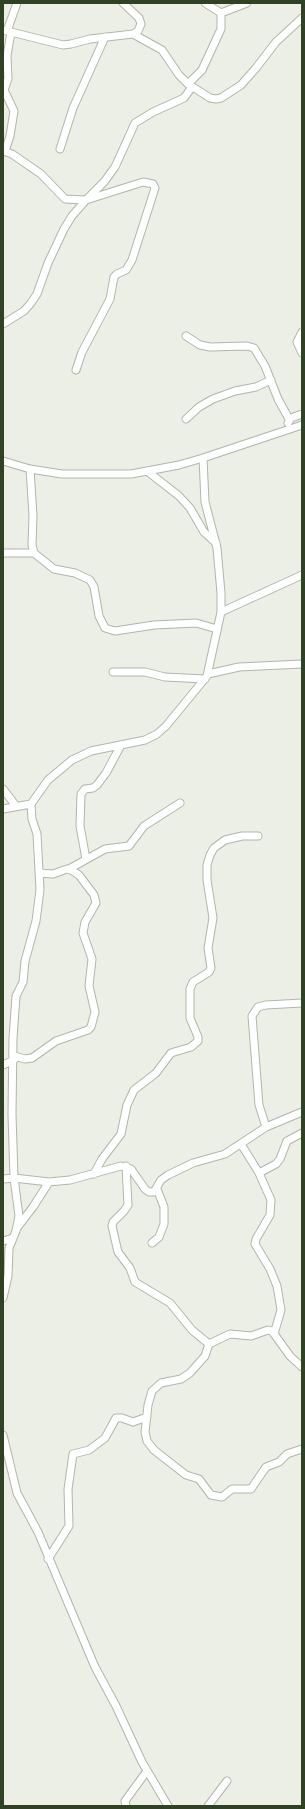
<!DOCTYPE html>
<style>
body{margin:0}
#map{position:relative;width:305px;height:1809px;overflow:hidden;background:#ebefe6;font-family:"Space Grotesk",sans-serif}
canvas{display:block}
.frame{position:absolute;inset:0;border:4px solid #2f4223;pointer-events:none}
</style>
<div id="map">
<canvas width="305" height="1809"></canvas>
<div class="frame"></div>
</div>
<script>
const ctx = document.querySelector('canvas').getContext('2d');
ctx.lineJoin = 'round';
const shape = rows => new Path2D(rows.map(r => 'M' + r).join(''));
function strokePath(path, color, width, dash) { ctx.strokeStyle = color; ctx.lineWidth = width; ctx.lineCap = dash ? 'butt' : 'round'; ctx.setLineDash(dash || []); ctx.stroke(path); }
const minor = shape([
 [221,13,247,3],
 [3,30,63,45,71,44,90,39,133,34,138,31,141,24,139,18,123,3],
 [7,31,17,3],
 [133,34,162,50,179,75,188,84,210,98,216,99,221,98,241,85,256,68,276,42,302,18],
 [188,84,202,70,221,29,221,13,205,3],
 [60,149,73,108,105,37],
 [3,151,12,154,41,174,65,199,86,200,143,182,153,184,155,188,132,260,126,270,117,274,114,277,110,299,82,352,76,370],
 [5,151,10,136,14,111,4,90,8,79,7,56,11,32],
 [3,324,24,311,31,303,37,294,48,263,64,229,72,216,86,200,104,182,115,167,135,123,153,112,184,98,192,87],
 [302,332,297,342,302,353],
 [186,336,200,345,210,347,247,346,254,348,265,366,278,399,289,419],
 [186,419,199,407,213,399,235,391,256,387,271,380],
 [288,423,291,418,302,414],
 [3,461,30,469,62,474,131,474,179,465,203,458,302,425],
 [30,469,33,516,32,545,34,553,54,569,75,573,90,580,94,587,99,616,105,628,115,631,154,625,196,623,217,629],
 [147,471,179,496,190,508,204,532,216,543],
 [3,553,34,553],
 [221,612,302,575],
 [113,672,145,672,165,677,205,679],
 [208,674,239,667,302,664],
 [3,789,16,806],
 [3,809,31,804],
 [86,859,80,826,81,794,85,789,93,788,97,785,106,773,121,745],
 [69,869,105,849,129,846,144,826,180,803],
 [14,1056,25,1059,32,1058,56,1041,88,1030,91,1027,95,1012,89,986,92,959,83,933,85,922,96,903,94,895,79,875,71,870,67,869,53,874,39,873],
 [3,1065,14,1060],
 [266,1127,259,1105,252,1016,258,1007,266,1005,302,1003],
 [241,1144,259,1173,271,1200,270,1215,256,1239,255,1244,270,1269,277,1286,281,1310,274,1334],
 [126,1166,128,1205,124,1211,113,1222,112,1226,118,1252,130,1268,135,1282,170,1303,192,1330,209,1344,230,1334,251,1336,268,1330,272,1331,290,1356,302,1367],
 [259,1173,276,1164,280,1159,287,1141,302,1133],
 [94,1174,102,1159,121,1134,127,1105,134,1090,156,1073,171,1053,191,1047,198,1041,198,1037,190,1018,190,989,193,982,209,972,211,968,208,948,213,918,207,880,207,865,210,855,214,848,225,840,242,836,258,836],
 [3,1179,14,1178,49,1182,70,1180,121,1166,131,1169,145,1189,149,1192,154,1192,161,1180,168,1175,193,1163,225,1154,266,1127,302,1112],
 [17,1228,33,1207,49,1182],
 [3,1241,13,1238],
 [152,1243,159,1237,164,1224,164,1207,157,1189],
 [3,1298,8,1276,9,1248,16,1231,19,1216,14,1178,12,1114,13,1038,16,996,23,982,25,961,36,921,40,890,37,834,32,819,31,804,48,780,72,760,91,751,145,740,157,734,166,726,207,676,221,612,221,593,217,548,205,502,203,458],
 [209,1344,205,1356,190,1373,181,1379,161,1383,152,1391,148,1405,145,1432,147,1441,154,1450,186,1475,199,1479,211,1495,222,1497,232,1489,251,1489,266,1467,279,1462,287,1454,302,1449],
 [3,1435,17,1493,38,1532,95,1667,116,1706,142,1762,168,1806],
 [48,1559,69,1526,68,1489,73,1454,89,1450,105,1438,116,1418,122,1418,133,1422,147,1417],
 [126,1806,125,1801,147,1771],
 [208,1806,227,1781]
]);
strokePath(minor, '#afb8a8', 9);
strokePath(minor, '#fff', 7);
</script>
